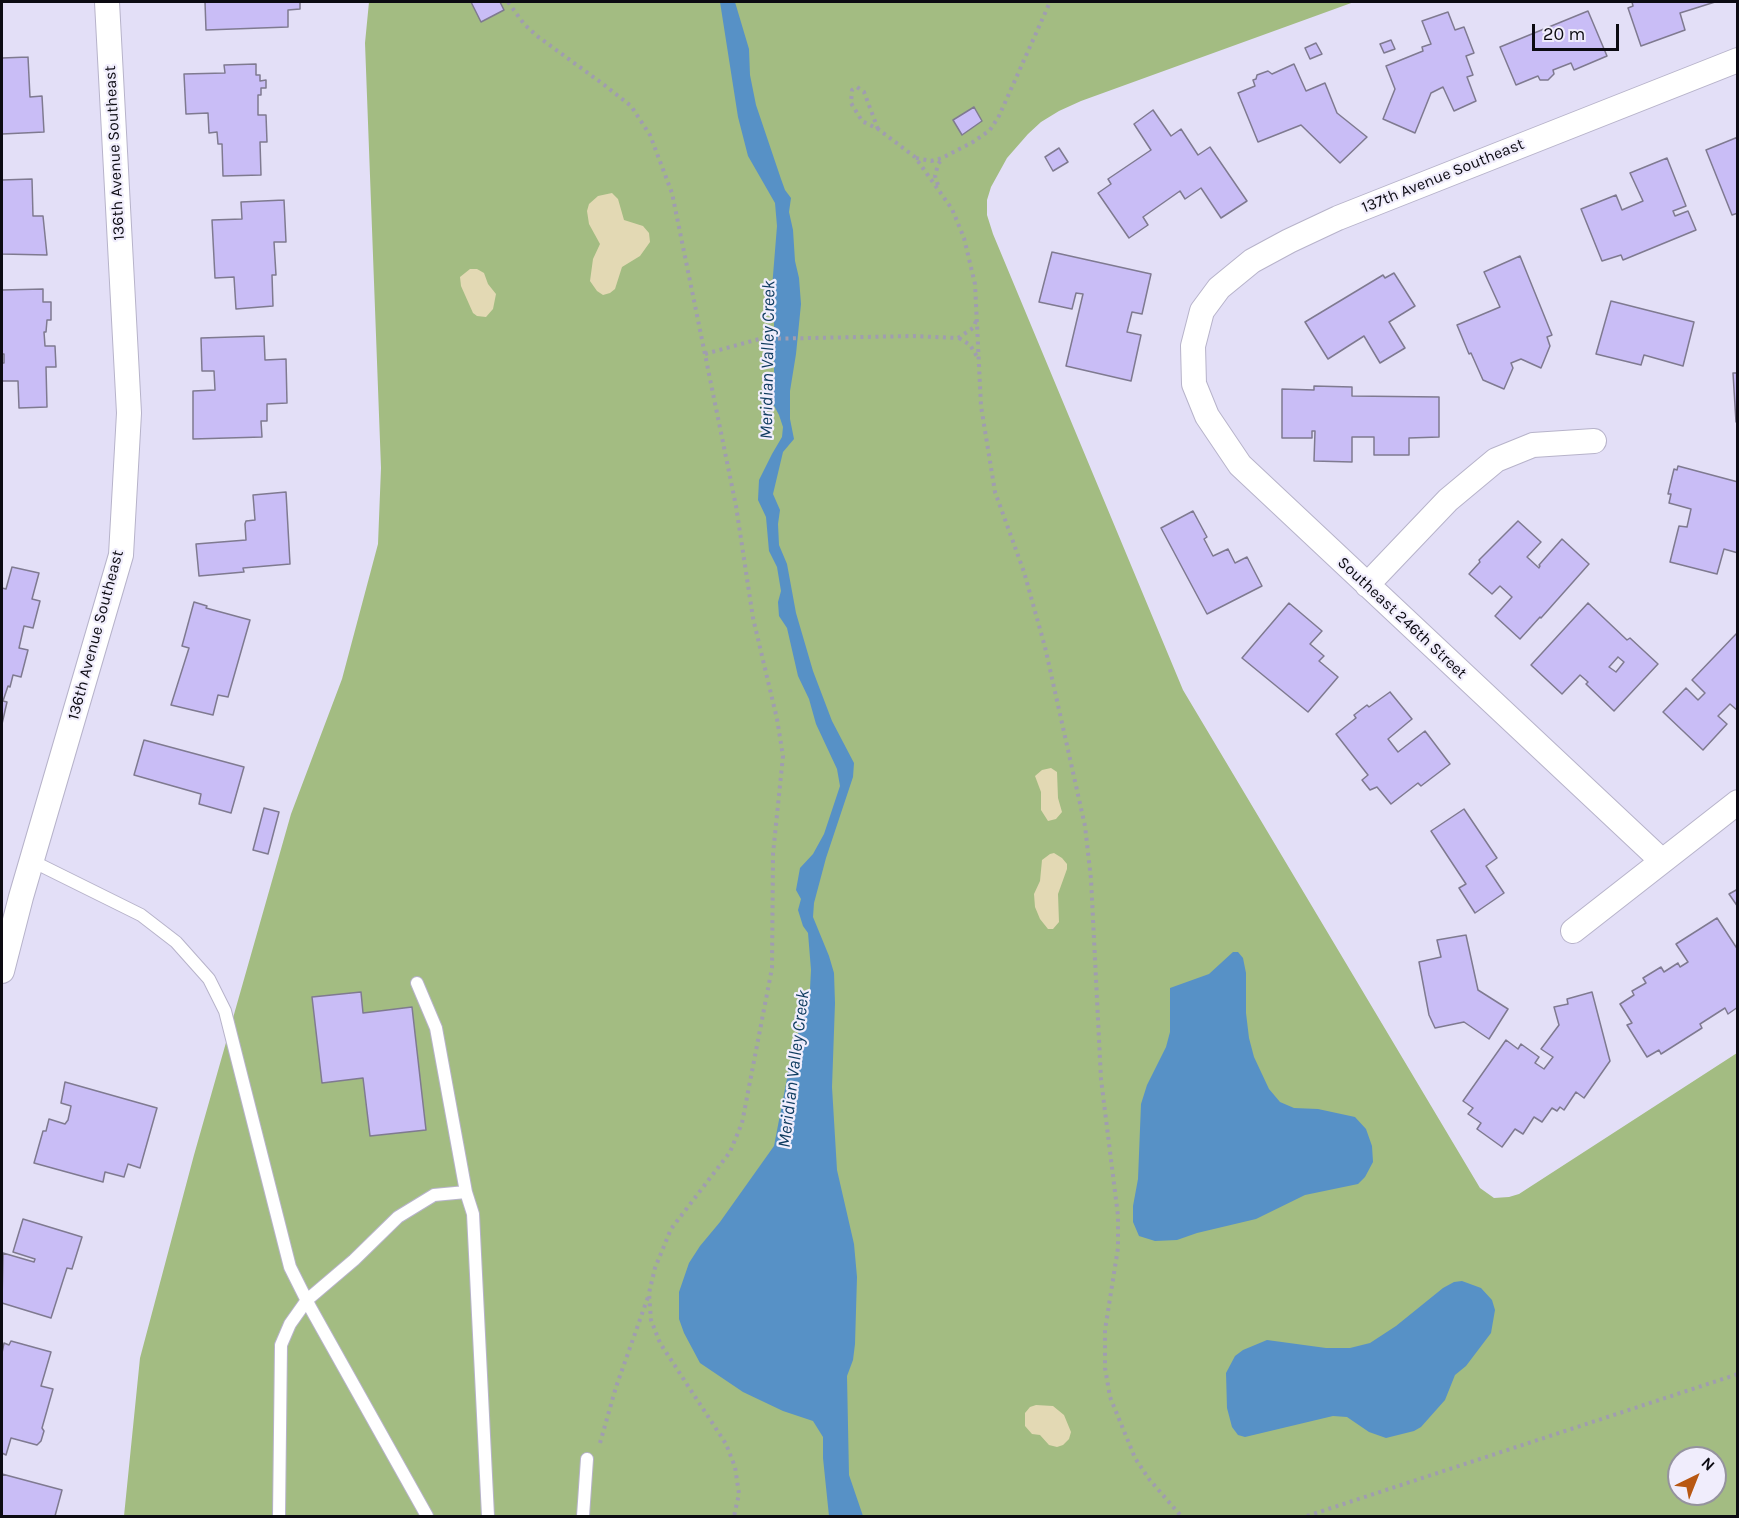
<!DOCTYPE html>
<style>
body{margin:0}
#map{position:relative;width:1739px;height:1518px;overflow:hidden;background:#e3dff7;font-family:Karla,sans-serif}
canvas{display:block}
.frame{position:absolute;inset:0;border:3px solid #0c0b12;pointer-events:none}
.north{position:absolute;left:1667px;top:1446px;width:60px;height:60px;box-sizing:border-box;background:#f0edfc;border:2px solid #95939e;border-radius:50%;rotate:43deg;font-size:16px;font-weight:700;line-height:24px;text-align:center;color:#0c0b12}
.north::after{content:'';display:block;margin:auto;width:21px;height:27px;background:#b85813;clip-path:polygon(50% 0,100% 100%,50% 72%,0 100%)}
.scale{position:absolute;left:1532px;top:24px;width:87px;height:27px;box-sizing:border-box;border:3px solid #0c0b12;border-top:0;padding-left:8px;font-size:18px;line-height:21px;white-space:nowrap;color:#0c0b12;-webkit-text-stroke:4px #f0edfc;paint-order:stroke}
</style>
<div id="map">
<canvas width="1739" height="1518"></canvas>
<div class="frame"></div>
<div class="north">N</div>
<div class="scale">20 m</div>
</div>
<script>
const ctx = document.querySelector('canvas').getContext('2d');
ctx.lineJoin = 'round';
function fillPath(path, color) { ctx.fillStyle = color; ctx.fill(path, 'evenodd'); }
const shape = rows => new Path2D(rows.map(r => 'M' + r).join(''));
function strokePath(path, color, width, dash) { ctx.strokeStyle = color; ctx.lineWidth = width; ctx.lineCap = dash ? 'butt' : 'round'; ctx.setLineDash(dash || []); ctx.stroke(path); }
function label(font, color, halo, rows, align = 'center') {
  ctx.font = font + ' Karla,sans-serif'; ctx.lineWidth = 4.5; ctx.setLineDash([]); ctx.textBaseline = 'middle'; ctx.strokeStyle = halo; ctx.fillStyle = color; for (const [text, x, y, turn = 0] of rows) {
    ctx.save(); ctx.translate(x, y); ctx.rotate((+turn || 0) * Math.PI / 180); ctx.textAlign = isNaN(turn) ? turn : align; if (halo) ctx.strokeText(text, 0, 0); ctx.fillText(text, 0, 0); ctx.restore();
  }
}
fillPath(shape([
 [369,2,1354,2,1081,101,1059,111,1041,122,1028,134,1007,158,991,187,987,200,987,215,993,234,1183,690,1480,1188,1494,1198,1509,1197,1519,1194,1737,1053,1737,1516,124,1516,140,1358,194,1155,291,814,342,679,378,544,381,468,365,43],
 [1679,1458,1715,1458,1715,1494,1679,1494]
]), '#a3bc82');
fillPath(shape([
 [612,193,618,199,624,220,643,226,649,233,650,242,640,256,622,267,615,289,610,293,603,295,597,291,590,281,593,259,600,244,589,224,587,211,589,204,598,196],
 [470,269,477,269,484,273,488,284,496,294,493,309,486,317,477,316,473,313,461,286,460,277],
 [1051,768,1057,772,1058,798,1062,812,1056,819,1048,821,1041,810,1041,792,1035,776,1042,770],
 [1054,853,1062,858,1067,864,1067,869,1058,894,1059,922,1053,929,1048,929,1040,919,1035,907,1034,894,1040,881,1042,860,1050,854],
 [1036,1405,1053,1406,1064,1415,1071,1432,1069,1439,1063,1445,1057,1447,1049,1445,1040,1435,1032,1434,1025,1426,1025,1413,1030,1407]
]), '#e3d9b4');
fillPath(shape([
 [720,2,735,2,749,49,750,75,756,105,781,179,785,190,791,198,789,212,793,230,795,261,799,278,801,304,796,354,790,391,790,419,794,439,783,452,773,494,780,510,778,524,779,545,787,564,796,613,813,671,832,721,854,763,853,777,826,858,814,903,813,917,829,956,834,973,835,1003,832,1087,837,1170,854,1244,857,1277,855,1344,853,1360,847,1376,849,1475,863,1516,829,1516,823,1458,823,1437,813,1421,783,1411,743,1392,700,1363,684,1333,679,1319,679,1292,689,1263,700,1246,720,1222,774,1146,789,1068,810,989,811,970,808,933,803,926,798,910,801,899,796,890,800,868,813,854,824,834,840,786,837,769,816,724,809,699,798,676,787,628,779,616,778,602,781,591,777,567,769,551,766,517,758,500,759,480,772,454,782,437,783,427,779,415,770,398,774,377,774,320,771,300,777,226,775,203,748,156,738,117],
 [1233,952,1238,952,1243,958,1246,973,1246,1013,1249,1038,1254,1057,1269,1089,1280,1102,1294,1108,1318,1109,1355,1117,1366,1129,1372,1146,1373,1162,1365,1177,1358,1184,1305,1195,1256,1219,1197,1233,1177,1240,1155,1241,1139,1236,1133,1222,1133,1206,1138,1179,1141,1104,1147,1085,1166,1047,1170,1032,1170,988,1209,974],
 [1462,1281,1481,1288,1492,1300,1495,1310,1491,1333,1466,1366,1455,1375,1445,1400,1421,1427,1414,1431,1386,1438,1369,1432,1347,1417,1333,1416,1245,1437,1238,1435,1232,1427,1227,1408,1226,1373,1235,1356,1243,1350,1267,1340,1326,1348,1350,1348,1370,1343,1396,1326,1443,1288,1454,1282]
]), '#5791c6');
const building = shape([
 [205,2,300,2,300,9,288,10,288,27,206,30,205,2],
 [471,2,500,2,504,10,481,22,471,2],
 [1632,2,1715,2,1680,13,1685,30,1641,46,1628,8,1633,6,1632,2],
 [1588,11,1607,56,1574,70,1571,63,1553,70,1554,74,1548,80,1540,80,1538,76,1516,85,1500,47,1588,11],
 [1448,12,1455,30,1464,27,1474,53,1466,56,1473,75,1467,77,1476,101,1454,111,1443,87,1431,93,1415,133,1383,119,1395,89,1386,66,1423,51,1422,47,1431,44,1422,21,1448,12],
 [1391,40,1395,49,1384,53,1380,44,1391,40],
 [1316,43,1322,54,1310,59,1305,48,1316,43],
 [28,57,30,97,42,96,44,132,2,134,2,58,28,57],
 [256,64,256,75,260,75,260,81,266,80,266,88,261,88,261,95,258,95,258,115,266,115,267,142,260,142,261,175,223,176,222,144,218,144,217,132,209,133,208,113,186,114,184,74,225,73,224,65,256,64],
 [1294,64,1306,91,1325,83,1337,113,1367,137,1340,163,1301,125,1258,142,1238,93,1255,86,1253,80,1256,79,1257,75,1268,71,1272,74,1294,64],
 [974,107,982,121,962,135,953,120,974,107],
 [1153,110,1171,136,1181,129,1198,155,1210,147,1247,201,1221,218,1201,188,1185,199,1180,191,1143,217,1148,225,1129,238,1098,193,1111,184,1108,179,1151,150,1134,124,1153,110],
 [1738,137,1738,213,1732,215,1706,150,1738,137],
 [1059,148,1068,162,1053,171,1045,157,1059,148],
 [1667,158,1686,206,1673,211,1675,216,1688,211,1696,230,1623,260,1621,255,1602,261,1581,209,1616,195,1622,210,1643,201,1630,173,1667,158],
 [32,179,33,216,43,216,47,255,2,254,2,180,32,179],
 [284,200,286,242,274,242,276,275,272,275,273,306,236,309,234,277,215,278,212,220,242,219,241,202,284,200],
 [1052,252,1151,274,1142,314,1132,312,1127,332,1141,335,1131,381,1066,366,1083,294,1076,293,1072,309,1039,302,1052,252],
 [1520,256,1552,335,1547,337,1550,346,1541,368,1521,359,1511,363,1513,368,1504,389,1483,380,1471,353,1469,354,1457,325,1500,307,1484,272,1520,256],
 [1394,273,1415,306,1389,322,1405,348,1380,363,1364,336,1328,359,1305,322,1383,275,1385,278,1394,273],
 [43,289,43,302,51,302,51,320,47,320,46,332,44,332,45,346,55,346,56,367,46,367,47,407,19,408,18,381,2,381,2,363,4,363,4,354,2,354,2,290,43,289],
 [1611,301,1694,322,1683,366,1644,355,1641,365,1596,354,1611,301],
 [264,336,265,360,286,359,287,403,267,404,267,421,261,421,262,437,193,439,193,391,215,390,214,371,202,371,201,338,264,336],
 [1733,373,1738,373,1738,422,1736,422,1733,373],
 [1314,386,1352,387,1352,396,1439,397,1439,437,1409,438,1409,455,1374,455,1374,437,1352,437,1352,462,1314,461,1315,431,1312,431,1312,438,1282,438,1282,389,1314,390,1314,386],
 [1678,466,1738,482,1738,553,1724,549,1717,574,1670,562,1679,526,1687,527,1691,509,1669,503,1671,494,1668,494,1674,469,1677,470,1678,466],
 [286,492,290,564,243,568,244,572,199,576,196,544,246,540,245,524,246,521,255,520,253,495,286,492],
 [1193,511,1207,537,1204,539,1213,556,1228,549,1235,563,1247,557,1262,586,1207,614,1161,528,1193,511],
 [1518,521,1541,542,1527,557,1539,568,1540,566,1539,565,1562,539,1589,564,1541,618,1540,617,1520,639,1495,616,1512,597,1500,586,1492,594,1469,574,1480,562,1479,560,1518,521],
 [12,567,39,573,32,599,40,601,33,628,24,626,19,648,28,650,21,677,13,675,10,687,8,686,3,701,7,702,2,724,2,588,6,589,12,567],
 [194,602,207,606,206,608,250,620,228,697,218,695,213,715,171,705,189,648,182,646,194,602],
 [1289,603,1322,631,1310,644,1324,656,1319,661,1338,677,1308,712,1242,658,1289,603],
 [1588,603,1627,640,1630,638,1658,664,1614,711,1586,684,1588,682,1580,675,1562,694,1531,665,1588,603],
 [1618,657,1624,662,1616,672,1609,667,1618,657],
 [1738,632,1738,711,1730,704,1718,716,1727,724,1703,750,1663,712,1686,688,1698,700,1705,693,1692,680,1738,632],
 [1390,692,1412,719,1388,739,1398,752,1425,731,1450,764,1421,786,1418,783,1391,804,1377,787,1370,790,1362,780,1368,775,1336,734,1356,718,1354,715,1367,705,1369,707,1390,692],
 [144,740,244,767,231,813,199,804,201,794,134,775,144,740],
 [264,808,279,812,268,854,253,850,264,808],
 [1464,809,1497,858,1486,866,1504,893,1475,913,1459,888,1466,884,1431,831,1464,809],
 [1738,889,1738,907,1729,894,1738,889],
 [1717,918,1738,950,1738,1007,1728,1014,1725,1008,1700,1024,1702,1028,1661,1054,1659,1050,1647,1057,1627,1025,1632,1023,1620,1004,1634,995,1632,991,1646,983,1643,978,1661,967,1664,972,1678,963,1680,967,1688,962,1676,944,1717,918],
 [1466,935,1478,990,1508,1009,1489,1039,1464,1022,1435,1028,1429,1015,1419,962,1441,957,1437,940,1466,935],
 [361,992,363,1013,412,1007,426,1130,370,1136,363,1078,322,1083,312,997,361,992],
 [1592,992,1610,1061,1584,1098,1576,1092,1564,1110,1560,1107,1557,1111,1552,1108,1542,1122,1534,1117,1523,1134,1515,1129,1502,1147,1477,1129,1481,1123,1468,1114,1473,1108,1463,1101,1506,1040,1518,1049,1521,1044,1539,1057,1535,1063,1544,1069,1553,1057,1541,1049,1559,1025,1554,1007,1568,1004,1567,999,1592,992],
 [65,1082,157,1108,140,1168,128,1164,124,1177,105,1172,103,1182,34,1163,43,1131,46,1131,49,1119,65,1124,68,1120,71,1106,61,1103,65,1082],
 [23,1219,82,1237,72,1269,67,1268,51,1318,2,1303,3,1253,34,1262,35,1259,13,1252,23,1219],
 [11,1341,51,1352,41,1386,53,1389,42,1428,44,1431,41,1441,37,1445,11,1438,6,1455,2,1453,2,1353,4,1343,9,1345,11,1341],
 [2,1474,62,1490,55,1516,2,1516,2,1474]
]);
fillPath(building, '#c9bdf6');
strokePath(building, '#7f7a90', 1.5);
const lane = shape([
 [32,861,141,915,176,942,209,979,225,1011,290,1267,310,1307,427,1516],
 [417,983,436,1028,466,1192,473,1214,488,1516],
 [279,1516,281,1345,290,1324,307,1300,354,1260,398,1217,434,1195,466,1192],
 [583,1516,587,1459]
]);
const street = shape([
 [1367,585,1448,500,1496,460,1533,445,1594,441],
 [1661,860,1240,465,1207,416,1194,384,1193,346,1202,311,1219,288,1252,261,1289,241,1338,218,1738,60],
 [1573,931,1738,802],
 [2,971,21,897,121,555,129,413,107,2]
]);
strokePath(lane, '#b7b3ca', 14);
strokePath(street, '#b7b3ca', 26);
strokePath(shape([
 [508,2,524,24,537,36,603,84,631,106,650,135,672,193,736,506,753,618,777,719,783,756,773,854,772,968,742,1123,730,1152,671,1229,655,1268,649,1293,651,1320,660,1343,726,1444,735,1467,739,1494,734,1516],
 [878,129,864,92,857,87,852,90,851,103,862,121,878,129,915,157,952,209,964,238,975,284,981,406,995,492,1024,572,1045,647,1085,826,1091,879,1101,1079,1118,1216,1118,1248,1105,1330,1105,1368,1110,1397,1135,1458,1149,1479,1181,1516],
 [916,158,931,161,942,158,973,142,990,130,999,116,1050,2],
 [938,185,935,176,938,164,942,159],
 [959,338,970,345,978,358],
 [705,354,759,339,913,336,958,338,973,328,976,321],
 [600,1443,616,1387,648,1297],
 [1307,1516,1738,1374]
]), '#a09db0', 4, [3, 4.5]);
strokePath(lane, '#fff', 12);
strokePath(street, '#fff', 24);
label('16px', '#0c0b12', '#f0edfc', [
 ["136th Avenue Southeast",115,153,-93],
 ["137th Avenue Southeast",1443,176,-22],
 ["Southeast 246th Street",1402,618,43],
 ["136th Avenue Southeast",96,635,-75]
]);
label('italic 18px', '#0e3b5f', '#f0edfc', [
 ["Meridian Valley Creek",768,360,-89],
 ["Meridian Valley Creek",794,1069,-83]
]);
</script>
